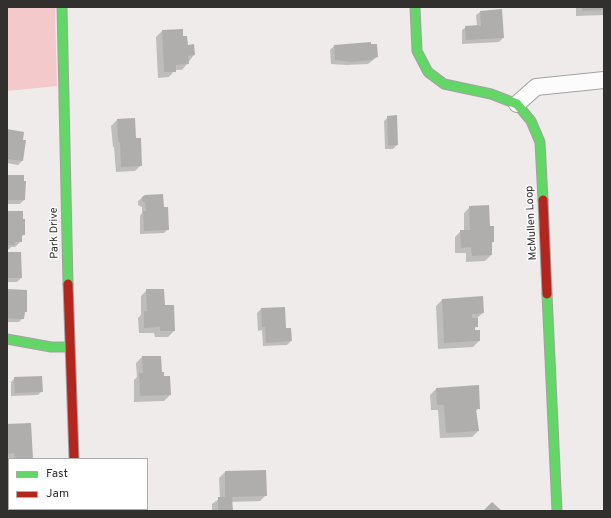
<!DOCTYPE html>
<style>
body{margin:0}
#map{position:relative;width:611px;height:518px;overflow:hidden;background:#efebeb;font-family:Overpass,sans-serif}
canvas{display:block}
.frame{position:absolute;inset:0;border:8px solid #322f2f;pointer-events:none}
.legend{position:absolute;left:8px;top:458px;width:140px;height:52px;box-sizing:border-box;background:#fff;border:1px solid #adacac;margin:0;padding:5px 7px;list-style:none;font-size:12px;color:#322f2f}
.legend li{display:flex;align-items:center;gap:8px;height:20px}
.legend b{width:20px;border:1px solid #adacac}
</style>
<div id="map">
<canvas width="611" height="518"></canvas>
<div class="frame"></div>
<ul class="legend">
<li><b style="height:5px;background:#63d668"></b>Fast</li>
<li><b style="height:5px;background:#b3261e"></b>Jam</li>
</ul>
</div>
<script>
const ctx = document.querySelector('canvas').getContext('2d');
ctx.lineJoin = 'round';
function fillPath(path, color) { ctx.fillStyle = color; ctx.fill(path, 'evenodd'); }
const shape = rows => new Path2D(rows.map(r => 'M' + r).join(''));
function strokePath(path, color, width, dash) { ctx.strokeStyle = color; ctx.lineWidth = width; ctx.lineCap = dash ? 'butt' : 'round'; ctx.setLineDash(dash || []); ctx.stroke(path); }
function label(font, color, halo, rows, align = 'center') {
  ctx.font = font + ' Overpass,sans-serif'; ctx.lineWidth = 3; ctx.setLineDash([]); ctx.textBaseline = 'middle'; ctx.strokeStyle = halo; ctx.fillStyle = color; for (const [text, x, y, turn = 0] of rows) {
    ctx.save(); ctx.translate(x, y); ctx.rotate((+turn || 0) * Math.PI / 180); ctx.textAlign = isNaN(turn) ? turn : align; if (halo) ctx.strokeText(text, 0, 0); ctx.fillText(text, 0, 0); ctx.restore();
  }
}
fillPath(shape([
 [7,7,55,7,57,86,7,91]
]), '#f4c9cc');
fillPath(shape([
 [576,7,604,7,604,15,576,16],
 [480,12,503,38,499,42,462,44,462,30,466,27,477,26,476,15],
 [162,31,182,37,194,55,182,70,175,70,169,77,158,78,156,37],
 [334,46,377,57,368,64,346,65,331,64,330,50],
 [388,117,397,145,393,149,385,149,384,121],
 [117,120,135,139,141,165,135,171,116,172,114,147,113,147,111,126],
 [7,131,22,141,25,141,22,161,18,165,7,163],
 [7,176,25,182,24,200,20,204,7,204],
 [143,197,163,208,168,229,164,233,140,234,140,216,142,213,142,207,138,205,138,201],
 [470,207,489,227,493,242,491,244,491,255,485,261,466,262,466,253,455,253,455,237,461,231,464,231,464,213],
 [7,212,24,234,21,238,21,241,15,247,11,247,7,251],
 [7,253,20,253,21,278,17,282,7,282],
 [9,290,24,313,23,318,19,322,7,322,7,292],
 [147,290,164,306,174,331,168,337,155,337,154,333,139,333,138,318,141,315,141,296],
 [442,300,483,313,477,318,477,326,474,329,479,341,473,347,438,349,436,306],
 [261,309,285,329,291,341,287,345,263,346,262,330,258,331,257,313],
 [142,357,161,373,170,395,164,401,134,402,134,380,137,377,136,363],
 [15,378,42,391,38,395,11,396,11,382],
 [436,389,479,408,475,412,478,431,472,437,440,438,438,410,431,410,430,395],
 [7,425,32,459,9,459,9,465,9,459,7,459],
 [225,472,266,495,260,501,231,502,232,511,212,511,212,504,220,498,219,478],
 [14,509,44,509,42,511,14,511]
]), '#0003');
fillPath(shape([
 [582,7,604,7,604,10,582,11],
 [502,9,504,38,466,40,465,26,479,25,479,26,481,26,480,11],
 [183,29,183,36,187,36,188,45,194,44,195,55,188,56,189,64,176,65,176,72,164,72,162,30],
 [371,42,371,44,377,44,378,57,373,58,373,60,350,62,335,60,334,45],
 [397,115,398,145,388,146,387,116],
 [135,118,136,138,141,138,142,166,121,167,120,142,118,142,117,119],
 [7,129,24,132,23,140,26,140,23,161,7,159],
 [7,175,24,175,24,181,26,181,25,200,7,200],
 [163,194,164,207,168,207,169,230,144,231,143,211,146,211,145,203,142,201,142,197,145,195],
 [489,205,490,226,494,226,494,242,492,242,492,255,472,256,471,247,461,248,460,230,470,230,469,206],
 [7,211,23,211,23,219,25,219,25,235,22,235,22,242,15,242,15,245,7,245],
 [7,252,21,252,22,278,7,278],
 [8,289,27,290,27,312,25,312,24,319,7,318],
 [146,289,164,289,165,305,174,305,175,331,160,331,160,327,144,328,144,311,147,311],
 [483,296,484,313,472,314,472,318,478,318,478,327,475,327,475,330,480,330,480,341,444,343,442,299],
 [285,307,286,328,291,328,292,341,266,343,265,327,262,327,261,308],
 [142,356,161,356,162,372,164,372,164,376,170,376,171,395,140,396,139,373,143,373],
 [42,376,43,392,15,393,14,377],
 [479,385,480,409,476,409,479,431,446,433,444,405,437,405,436,388],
 [31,423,33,459,15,459,14,453,7,454,7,424],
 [266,470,267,496,232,497,233,511,218,511,218,497,225,497,225,471],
 [492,502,502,511,483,511]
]), '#b0adad');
const street = shape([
 [517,104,536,87,604,80]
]);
const fast = shape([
 [62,7,68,284],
 [415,7,417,51,428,72,444,84,491,94,517,104,531,121,540,142,543,200],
 [547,294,557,511],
 [7,339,51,347,69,347],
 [75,509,76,511]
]);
const jam = shape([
 [543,200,547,294],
 [68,284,74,459]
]);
strokePath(street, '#a5a1a1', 18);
strokePath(fast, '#a5a1a1', 11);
strokePath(jam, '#a5a1a1', 11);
strokePath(street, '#fdfcfc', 16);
strokePath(fast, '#63d668', 9);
strokePath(jam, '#b3261e', 9);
label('11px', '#322f2f', '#fff', [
 ["McMullen Loop",532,223,-93],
 ["Park Drive",55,233,-91]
]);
</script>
